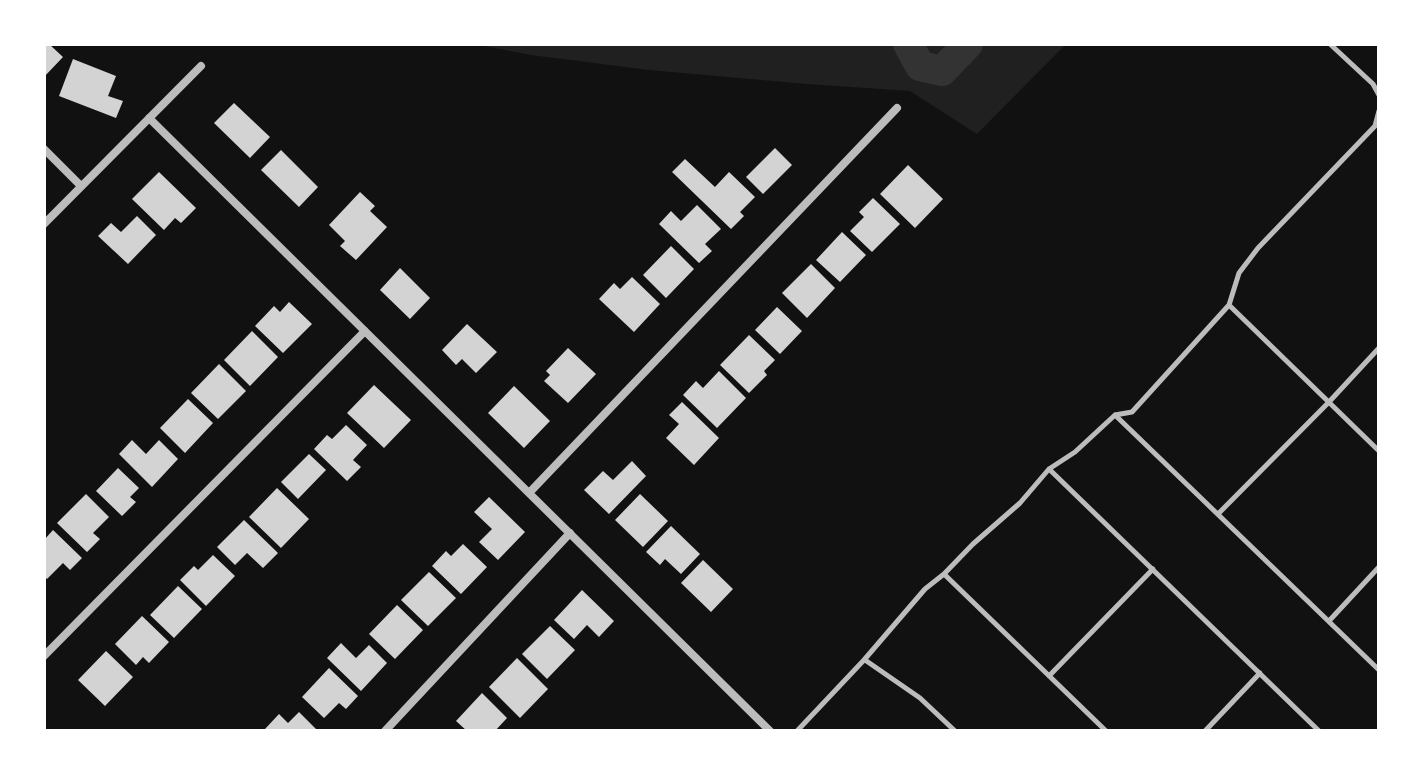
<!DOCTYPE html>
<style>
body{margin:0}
#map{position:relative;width:1423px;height:775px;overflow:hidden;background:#111;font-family:Montserrat,sans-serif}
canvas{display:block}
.frame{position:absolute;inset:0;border:46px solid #fff;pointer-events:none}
</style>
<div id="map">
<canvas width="1423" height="775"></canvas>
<div class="frame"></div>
</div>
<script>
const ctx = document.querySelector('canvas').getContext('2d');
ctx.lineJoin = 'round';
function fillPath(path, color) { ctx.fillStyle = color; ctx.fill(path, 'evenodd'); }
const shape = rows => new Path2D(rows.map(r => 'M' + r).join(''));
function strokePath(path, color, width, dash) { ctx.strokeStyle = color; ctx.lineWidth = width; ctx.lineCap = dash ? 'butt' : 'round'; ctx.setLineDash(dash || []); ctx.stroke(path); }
fillPath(shape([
 [474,44,1066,44,977,134,910,91,807,84,649,70,531,55]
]), '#202020');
strokePath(shape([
 [908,44,920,66,942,71,968,44]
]), '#333', 30);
fillPath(shape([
 [44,44,49,44,63,57,44,77],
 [73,59,116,76,108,96,123,101,116,118,59,96],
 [234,103,270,137,250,158,214,123],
 [775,148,792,165,763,194,746,177],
 [281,150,318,187,299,207,261,170],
 [685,159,715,187,729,172,755,197,740,212,744,216,731,229,672,172],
 [908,165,943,199,915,228,880,194],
 [159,172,196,208,181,223,175,218,164,230,132,199],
 [360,192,375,206,370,211,387,227,356,260,340,246,345,241,329,225],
 [873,198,900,224,872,252,850,231,864,217,859,212],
 [697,205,721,229,705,244,712,251,699,263,659,224,671,211,681,221],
 [137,216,156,235,128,264,98,236,111,223,121,232],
 [842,232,866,255,840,282,816,260],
 [671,246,694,269,666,298,643,275],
 [811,264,835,288,807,318,782,293],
 [400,268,430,298,410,319,380,290],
 [632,277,660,304,634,332,599,299,614,283,620,289],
 [289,302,312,324,283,353,255,326,274,306,280,312],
 [777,307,802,331,780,354,755,330],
 [467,324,497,352,476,373,462,359,456,365,442,350],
 [252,331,278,357,250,386,224,360],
 [749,335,775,360,764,371,767,375,749,393,720,365],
 [568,348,596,374,568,403,544,381,550,375,546,371],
 [219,364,246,391,218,419,191,393],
 [719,371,746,398,717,428,683,395,696,381,703,388],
 [374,385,411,420,384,448,347,413],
 [514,386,550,421,524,448,488,413],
 [188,399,213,423,185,453,160,428],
 [682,402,719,438,694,465,666,438,679,424,669,415],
 [346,425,367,445,353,460,361,467,347,481,314,449,327,435,332,439],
 [132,440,146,454,159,440,178,459,152,487,119,454],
 [309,454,326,470,298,499,281,482],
 [632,461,646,476,609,514,584,490,603,471,613,480],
 [118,468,139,488,130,497,136,502,122,516,96,491],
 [277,488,309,519,281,548,249,517],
 [86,494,109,517,93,533,100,539,87,552,57,523],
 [640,494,668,521,643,547,615,520],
 [489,497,525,532,498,560,479,542,492,529,474,512],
 [244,520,278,553,263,568,247,553,235,565,217,547],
 [671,526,700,554,681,574,665,559,660,565,646,552],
 [53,530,82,558,70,570,63,563,47,579,44,576,44,540],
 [463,544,487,567,461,594,432,566,446,551,451,556],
 [213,555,235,576,206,606,180,580,194,566,198,570],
 [703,560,733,589,711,612,681,583],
 [429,572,456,598,428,626,401,600],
 [178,586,202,609,174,638,150,615],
 [582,590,614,621,599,637,587,625,574,639,554,620],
 [397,605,423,630,395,659,369,634],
 [142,616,169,642,149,663,143,657,136,665,115,644],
 [550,626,575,650,547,679,522,654],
 [341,643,356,658,369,645,387,663,361,691,327,658],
 [106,651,133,677,105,706,78,680],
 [517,658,548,689,520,718,489,687],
 [329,668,358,696,346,709,339,703,324,718,302,697],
 [482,693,507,718,495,731,467,731,456,721],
 [299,712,318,731,267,731,265,729,279,714,288,723]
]), '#d3d3d3');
strokePath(shape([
 [1330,44,1373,84,1379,95],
 [1229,305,1379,451],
 [1115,415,1379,670],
 [1049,469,1319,731],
 [1218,514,1329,402,1379,348],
 [944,574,1106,731],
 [1329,621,1379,567],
 [865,660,920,698,955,731],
 [1049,676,1153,569],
 [797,731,864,660,925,589,944,574,973,544,1020,503,1049,469,1075,452,1115,415,1132,412,1229,305,1239,273,1258,248,1375,126,1379,111],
 [1205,731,1260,673]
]), '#bcbcbc', 5);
strokePath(shape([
 [149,118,770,731],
 [44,149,81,186],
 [44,224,201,66],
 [529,493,897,108],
 [44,656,365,331],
 [385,731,570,533]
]), '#bcbcbc', 8);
</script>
